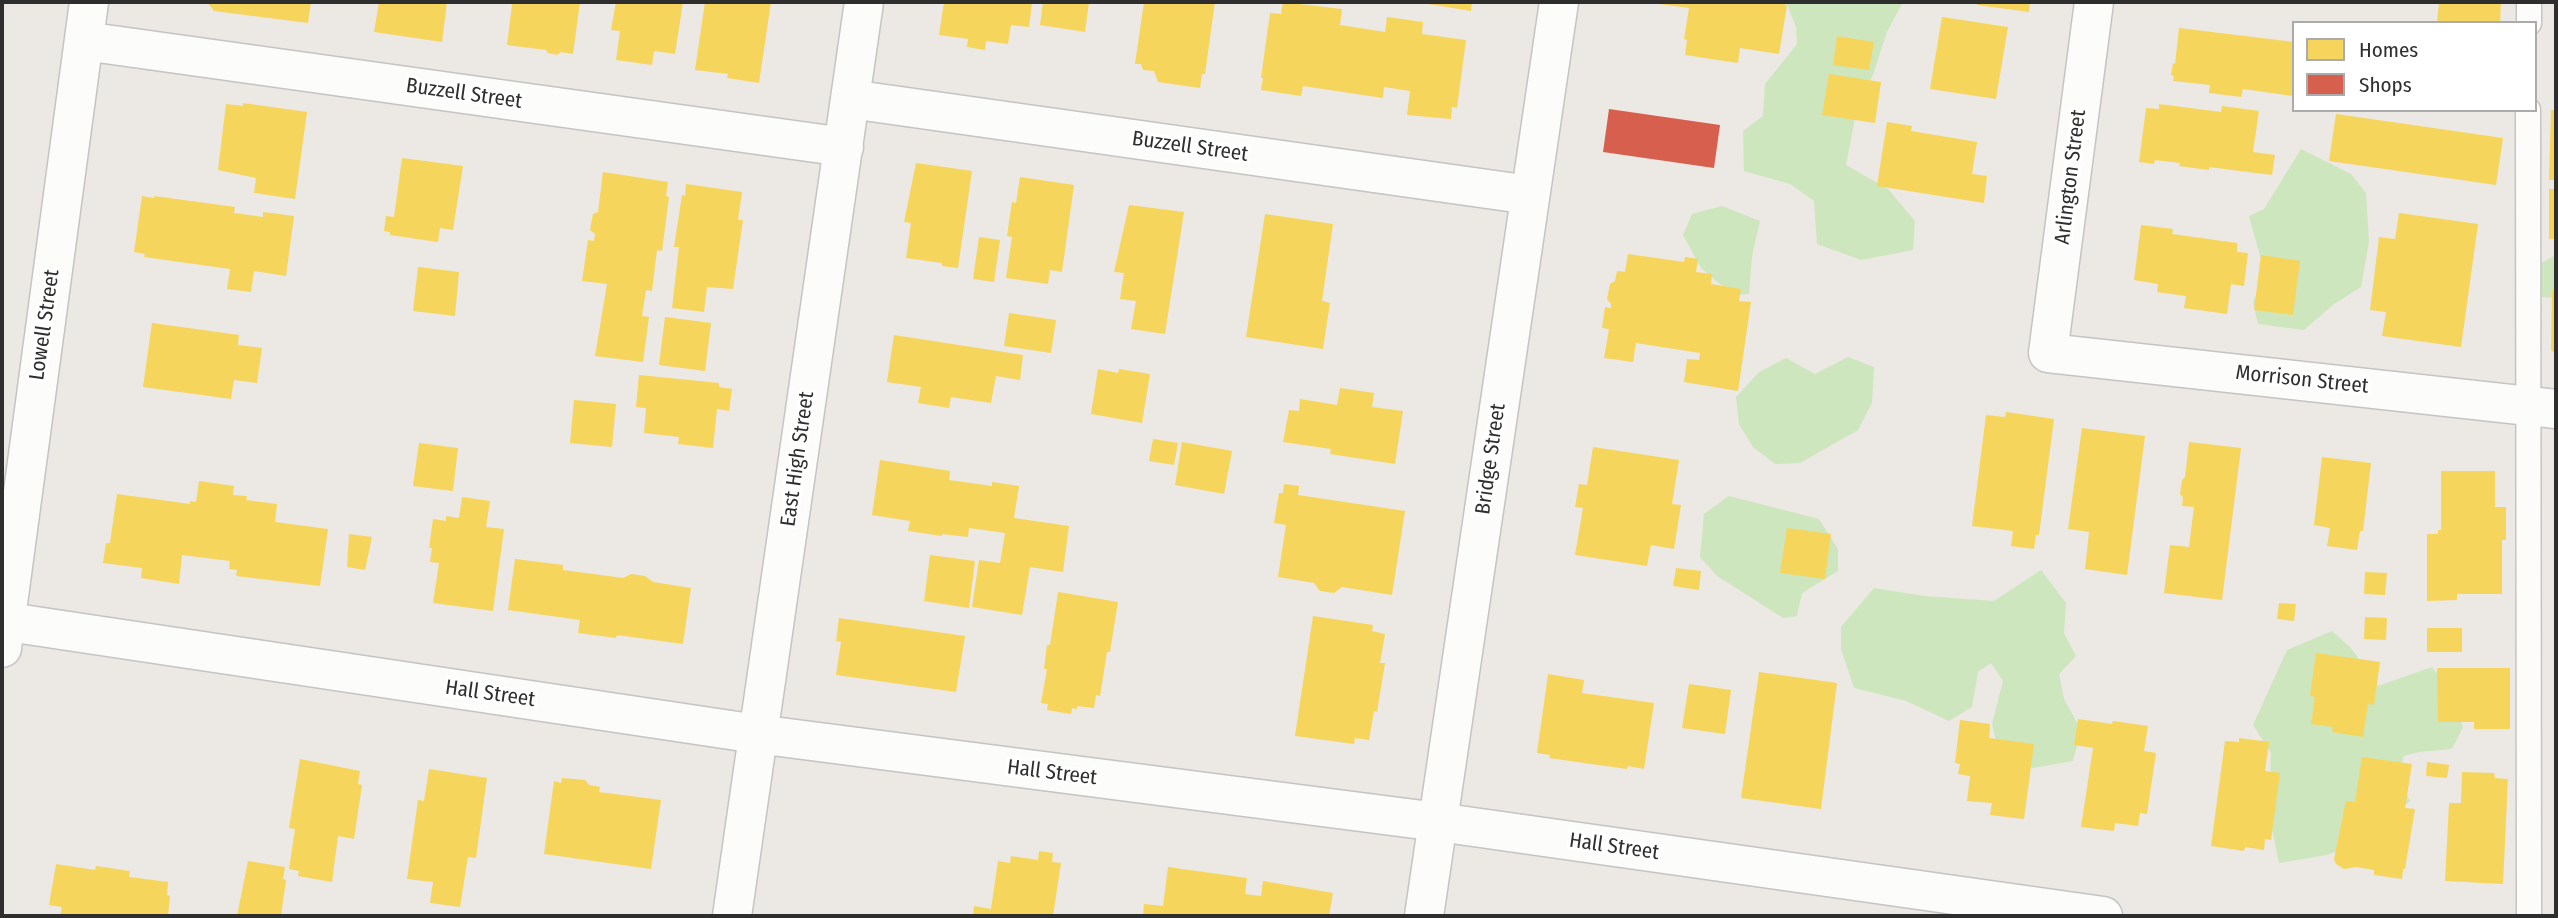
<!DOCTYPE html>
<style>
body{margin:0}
#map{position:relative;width:2558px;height:918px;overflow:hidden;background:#ece8e4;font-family:"Fira Sans Condensed",sans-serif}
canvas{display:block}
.frame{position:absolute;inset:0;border:4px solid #2e2e2e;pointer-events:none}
.legend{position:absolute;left:2292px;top:21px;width:245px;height:91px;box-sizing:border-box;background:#fff;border:2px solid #ababab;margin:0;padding:9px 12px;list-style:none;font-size:21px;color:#2e2e2e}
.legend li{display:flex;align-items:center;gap:14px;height:35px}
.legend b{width:35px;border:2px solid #ababab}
</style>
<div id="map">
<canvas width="2558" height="918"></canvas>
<div class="frame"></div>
<ul class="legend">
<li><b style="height:19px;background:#f6d55c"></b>Homes</li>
<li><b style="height:19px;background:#d6604d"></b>Shops</li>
</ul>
</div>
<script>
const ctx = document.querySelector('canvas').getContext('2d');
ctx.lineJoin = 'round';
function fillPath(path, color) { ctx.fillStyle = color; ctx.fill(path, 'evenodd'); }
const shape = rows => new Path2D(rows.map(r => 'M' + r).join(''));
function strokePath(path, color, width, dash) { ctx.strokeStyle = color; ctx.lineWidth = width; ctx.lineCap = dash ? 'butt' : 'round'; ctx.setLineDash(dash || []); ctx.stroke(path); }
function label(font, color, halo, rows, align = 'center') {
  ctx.font = font + ' "Fira Sans Condensed",sans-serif'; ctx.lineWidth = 7; ctx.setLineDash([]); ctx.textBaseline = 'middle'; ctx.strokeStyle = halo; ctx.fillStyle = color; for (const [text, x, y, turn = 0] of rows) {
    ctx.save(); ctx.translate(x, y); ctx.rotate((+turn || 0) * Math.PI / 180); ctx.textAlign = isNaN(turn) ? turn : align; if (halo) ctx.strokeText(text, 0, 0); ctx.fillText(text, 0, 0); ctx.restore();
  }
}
fillPath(shape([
 [1786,2,1903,2,1887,32,1873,75,1857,108,1846,165,1888,189,1915,221,1913,250,1861,260,1817,244,1814,201,1790,184,1744,171,1743,131,1763,116,1765,84,1797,44,1796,27],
 [2301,149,2351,174,2366,193,2369,242,2361,287,2334,304,2304,330,2258,324,2253,302,2265,274,2249,216,2264,209],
 [1722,206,1760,221,1752,256,1749,294,1733,295,1701,268,1683,235,1692,214],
 [2556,255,2556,298,2541,297,2535,287,2541,263],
 [1848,357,1874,367,1872,403,1858,430,1800,463,1775,464,1753,447,1739,424,1736,397,1759,372,1786,358,1815,374],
 [1729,496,1819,519,1838,549,1838,571,1802,593,1797,616,1783,618,1717,576,1700,557,1704,514],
 [2041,570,2066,603,2064,633,2076,656,2059,674,2064,699,2081,730,2073,761,2033,768,1998,750,1992,724,2003,681,1991,663,1978,672,1972,707,1949,721,1906,701,1854,688,1841,649,1841,627,1874,588,1924,596,1994,601],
 [2332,631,2351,648,2378,686,2432,667,2451,692,2463,727,2452,749,2419,752,2403,756,2401,782,2410,801,2356,844,2327,855,2279,863,2269,815,2271,753,2253,725,2287,650]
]), '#cee6be');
fillPath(shape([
 [207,2,311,2,308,23,214,11],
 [379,2,447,2,442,42,374,32],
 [510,2,580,2,573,54,561,52,557,55,548,53,546,50,507,45,512,5],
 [616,2,683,2,675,54,654,51,652,65,616,60,620,31,611,30],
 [705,2,771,2,759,83,727,78,728,74,695,70],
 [944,2,1014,2,1032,4,1029,27,1011,25,1008,44,986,41,985,50,967,47,968,39,939,35],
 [1043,2,1089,2,1085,32,1040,25],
 [1144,2,1215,2,1205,74,1202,74,1200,88,1158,82,1154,71,1143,70,1141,64,1135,64],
 [1283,2,1342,9,1340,25,1385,32,1387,17,1423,22,1422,34,1466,40,1457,108,1452,107,1451,119,1407,115,1410,91,1384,87,1383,98,1303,86,1301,96,1261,90,1263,78,1261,78,1270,13,1281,14],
 [1416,2,1472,2,1471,11],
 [1659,2,1780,2,1787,5,1779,54,1740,48,1738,63,1685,55,1687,40,1684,39,1689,8,1659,4],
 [1977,2,2030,2,2029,12,1977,5],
 [2439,2,2501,2,2500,23,2437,23],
 [1942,17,2008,27,1996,99,1930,89],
 [2179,28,2294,42,2293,96,2243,89,2241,97,2209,93,2210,85,2173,81,2174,76,2171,75,2173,63,2175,64],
 [1837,36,1874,42,1869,70,1833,65],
 [1829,74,1881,82,1875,123,1822,115],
 [243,103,307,112,295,199,254,193,256,178,218,170,226,104,243,106],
 [2159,104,2221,112,2222,106,2259,111,2253,152,2275,155,2272,175,2209,167,2209,170,2179,166,2180,163,2155,160,2154,164,2139,162,2146,108,2159,109],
 [2551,110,2556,110,2556,180,2549,180],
 [2336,114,2503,138,2496,185,2329,161],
 [1887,122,1912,126,1911,131,1977,142,1972,174,1987,176,1984,203,1877,186],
 [402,158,463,166,453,230,440,228,438,242,390,235,390,232,384,231,386,216,394,217],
 [916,163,972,171,958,268,942,266,942,263,906,258,911,223,904,222],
 [603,172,668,182,666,196,669,197,662,251,657,250,652,291,646,290,642,316,649,317,643,362,595,356,607,284,582,281,588,240,594,241,595,234,590,230,593,214,598,212],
 [1020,177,1074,185,1062,272,1050,270,1048,284,1006,278,1012,237,1007,236,1012,202,1016,203],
 [686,184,742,192,738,220,743,220,733,289,707,287,704,312,672,308,679,247,674,247,682,195,685,196],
 [2549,189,2556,189,2556,239,2549,239],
 [142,196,154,198,154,196,235,207,234,213,263,217,263,212,294,216,286,276,254,271,251,292,227,289,230,269,144,257,145,254,134,252],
 [1129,205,1184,212,1165,334,1131,329,1136,301,1120,299,1124,273,1114,272],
 [2399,213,2478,224,2461,347,2382,336,2386,312,2370,310,2379,237,2395,239],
 [1265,214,1333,224,1322,301,1330,303,1323,349,1246,337],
 [2141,225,2173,229,2172,234,2237,243,2237,252,2248,253,2244,286,2231,284,2227,314,2184,308,2186,296,2157,292,2158,284,2134,280],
 [979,237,1000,240,994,282,973,279],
 [1628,254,1684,262,1685,257,1698,259,1696,272,1712,274,1711,284,1741,289,1739,301,1751,302,1738,391,1684,382,1687,359,1699,360,1700,353,1636,343,1633,362,1604,358,1609,329,1602,328,1605,307,1611,308,1611,304,1607,299,1610,284,1615,281,1617,271,1625,272],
 [2261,255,2300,261,2293,315,2254,310],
 [418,267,459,272,455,316,413,311],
 [2552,290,2556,290,2556,354,2551,350],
 [1009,313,1056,320,1051,353,1004,346],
 [665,317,711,323,705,371,659,365],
 [152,323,239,335,238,345,262,348,257,383,234,380,231,399,143,387],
 [894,335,1023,355,1020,380,996,376,991,403,951,397,949,408,918,403,921,387,887,382],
 [1098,369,1118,373,1119,369,1150,374,1142,423,1091,414],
 [639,375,719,383,719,387,732,389,729,411,717,409,713,448,678,444,679,437,644,433,646,408,636,407],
 [1340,388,1374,393,1372,407,1403,411,1395,464,1330,454,1331,449,1283,442,1289,410,1299,411,1300,399,1337,405],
 [574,400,616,404,612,447,570,443],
 [2006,412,2054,419,2039,535,2036,535,2034,549,2011,546,2013,531,1972,526,1986,415,2005,417],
 [2082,428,2145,436,2127,575,2085,569,2089,532,2068,529],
 [1153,439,1178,443,1174,465,1149,461],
 [1182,442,1232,451,1224,494,1175,485],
 [2189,442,2241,448,2222,600,2164,593,2170,545,2189,547,2194,507,2182,506,2183,497,2180,494,2182,480,2185,477],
 [419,443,458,448,453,491,413,486],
 [1593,447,1679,460,1672,504,1681,505,1674,549,1651,545,1647,566,1575,555,1583,508,1575,507,1579,484,1587,485],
 [2322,457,2371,463,2363,531,2360,531,2357,550,2327,546,2330,528,2314,525],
 [880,460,950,471,949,480,992,486,992,482,1019,486,1014,518,1069,526,1063,572,1030,567,1022,615,972,607,979,560,1000,563,1005,533,969,528,968,537,942,534,942,536,908,531,910,521,872,515],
 [2441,471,2495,471,2495,507,2506,507,2506,540,2502,540,2502,594,2457,594,2457,600,2427,601,2427,534,2438,534,2438,530,2441,530],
 [199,481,234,486,233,495,247,496,246,500,277,504,275,522,328,529,320,586,236,576,237,570,229,569,230,561,182,555,179,584,141,578,142,568,103,563,106,543,110,543,117,494,190,504,190,501,196,502],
 [1284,484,1299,486,1298,495,1405,511,1392,595,1342,587,1334,593,1320,591,1314,583,1278,577,1286,525,1274,523,1279,493,1283,493],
 [462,497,490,501,486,527,504,529,493,611,433,603,439,563,430,562,432,548,429,548,433,519,446,521,446,516,459,518],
 [1787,528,1831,534,1825,579,1780,573],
 [349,534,372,537,365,570,347,567],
 [930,555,975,561,969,608,924,601],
 [515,559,563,565,563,570,623,578,631,574,645,576,653,582,691,588,683,644,617,635,616,638,578,633,580,620,508,610],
 [1676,568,1701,571,1699,590,1673,586],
 [2365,572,2387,573,2385,595,2364,594],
 [1058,592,1118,602,1110,652,1107,652,1100,696,1096,695,1094,708,1077,706,1077,709,1072,708,1071,714,1047,710,1048,704,1041,703,1047,669,1044,669,1047,645,1050,645],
 [2279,603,2296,604,2294,621,2277,619],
 [1313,616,1373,625,1372,631,1385,634,1380,663,1385,663,1377,712,1374,711,1369,740,1355,738,1354,744,1295,736],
 [2365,617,2387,618,2386,640,2364,639],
 [839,618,965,636,956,692,836,675,841,642,836,641],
 [2427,628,2462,628,2462,652,2427,652],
 [2316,653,2380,662,2374,705,2368,704,2363,737,2332,732,2333,727,2311,724,2315,697,2310,696],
 [2437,668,2510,668,2510,729,2474,729,2474,722,2438,722],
 [1759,672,1837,683,1821,809,1741,798],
 [1548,674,1584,680,1582,693,1654,703,1644,769,1628,766,1627,769,1549,758,1550,755,1537,753],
 [1689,684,1731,690,1725,734,1682,728],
 [2078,719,2112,724,2113,721,2148,726,2144,751,2156,753,2147,814,2140,813,2138,826,2115,823,2114,831,2081,827,2093,748,2074,745],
 [1960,720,1990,724,1989,738,2034,744,2024,819,1990,815,1992,803,1967,801,1970,776,1958,774,1960,764,1955,763],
 [2239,738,2269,742,2265,771,2280,773,2271,840,2265,839,2264,850,2245,847,2244,851,2211,846,2225,741,2239,742],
 [2362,757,2412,764,2405,808,2415,809,2405,869,2403,869,2402,879,2374,875,2374,870,2356,867,2344,869,2336,864,2334,859,2346,801,2355,802],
 [300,759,360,771,358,784,362,785,354,839,338,836,332,882,298,876,299,871,289,869,295,829,289,828],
 [2427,762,2449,765,2447,778,2426,776],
 [429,769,487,778,476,858,468,857,460,907,430,903,433,882,407,879,418,800,424,801],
 [2462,772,2494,773,2495,778,2508,779,2503,884,2445,881,2449,803,2461,803],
 [562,778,585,780,589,785,600,787,599,792,661,800,651,869,544,854,554,781,561,783],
 [2554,834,2556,834,2556,895,2554,895],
 [1039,851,1053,853,1052,862,1061,863,1053,916,973,916,974,906,991,909,998,861,1010,863,1011,856,1038,860],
 [248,861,285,867,283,879,286,880,281,916,237,916],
 [56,864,95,870,96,866,130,871,129,877,168,882,167,895,170,896,168,916,60,916,62,907,49,905],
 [1168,867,1247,878,1245,894,1261,896,1263,881,1333,893,1329,916,1143,916,1144,904,1163,906]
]), '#f6d55c');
fillPath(shape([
 [1609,109,1720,125,1714,168,1603,152]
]), '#d6604d');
const service = shape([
 [2529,23,2529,2],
 [2528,110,2529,916]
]);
const minor = shape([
 [2094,2,2048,353,2556,409],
 [84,41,844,147],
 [850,99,1530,195],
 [2,621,757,734,1438,822,2103,916],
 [2,648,89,2],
 [732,916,864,2]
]);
const secondary = shape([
 [1424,916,1559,2]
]);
strokePath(service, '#c5c4c5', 27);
strokePath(minor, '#c5c4c5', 41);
strokePath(secondary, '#c5c4c5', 41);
strokePath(service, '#fcfcfb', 24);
strokePath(minor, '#fcfcfb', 38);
strokePath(secondary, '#fcfcfb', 38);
label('21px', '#2e2e2e', '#fff', [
 ["Buzzell Street",464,94,8],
 ["Buzzell Street",1190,147,8],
 ["Arlington Street",2071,177,-83],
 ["Lowell Street",45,325,-82],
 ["Morrison Street",2302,380,6],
 ["East High Street",798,459,-82],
 ["Bridge Street",1491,459,-82],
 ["Hall Street",490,694,8],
 ["Hall Street",1052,773,7],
 ["Hall Street",1614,847,8]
]);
</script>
